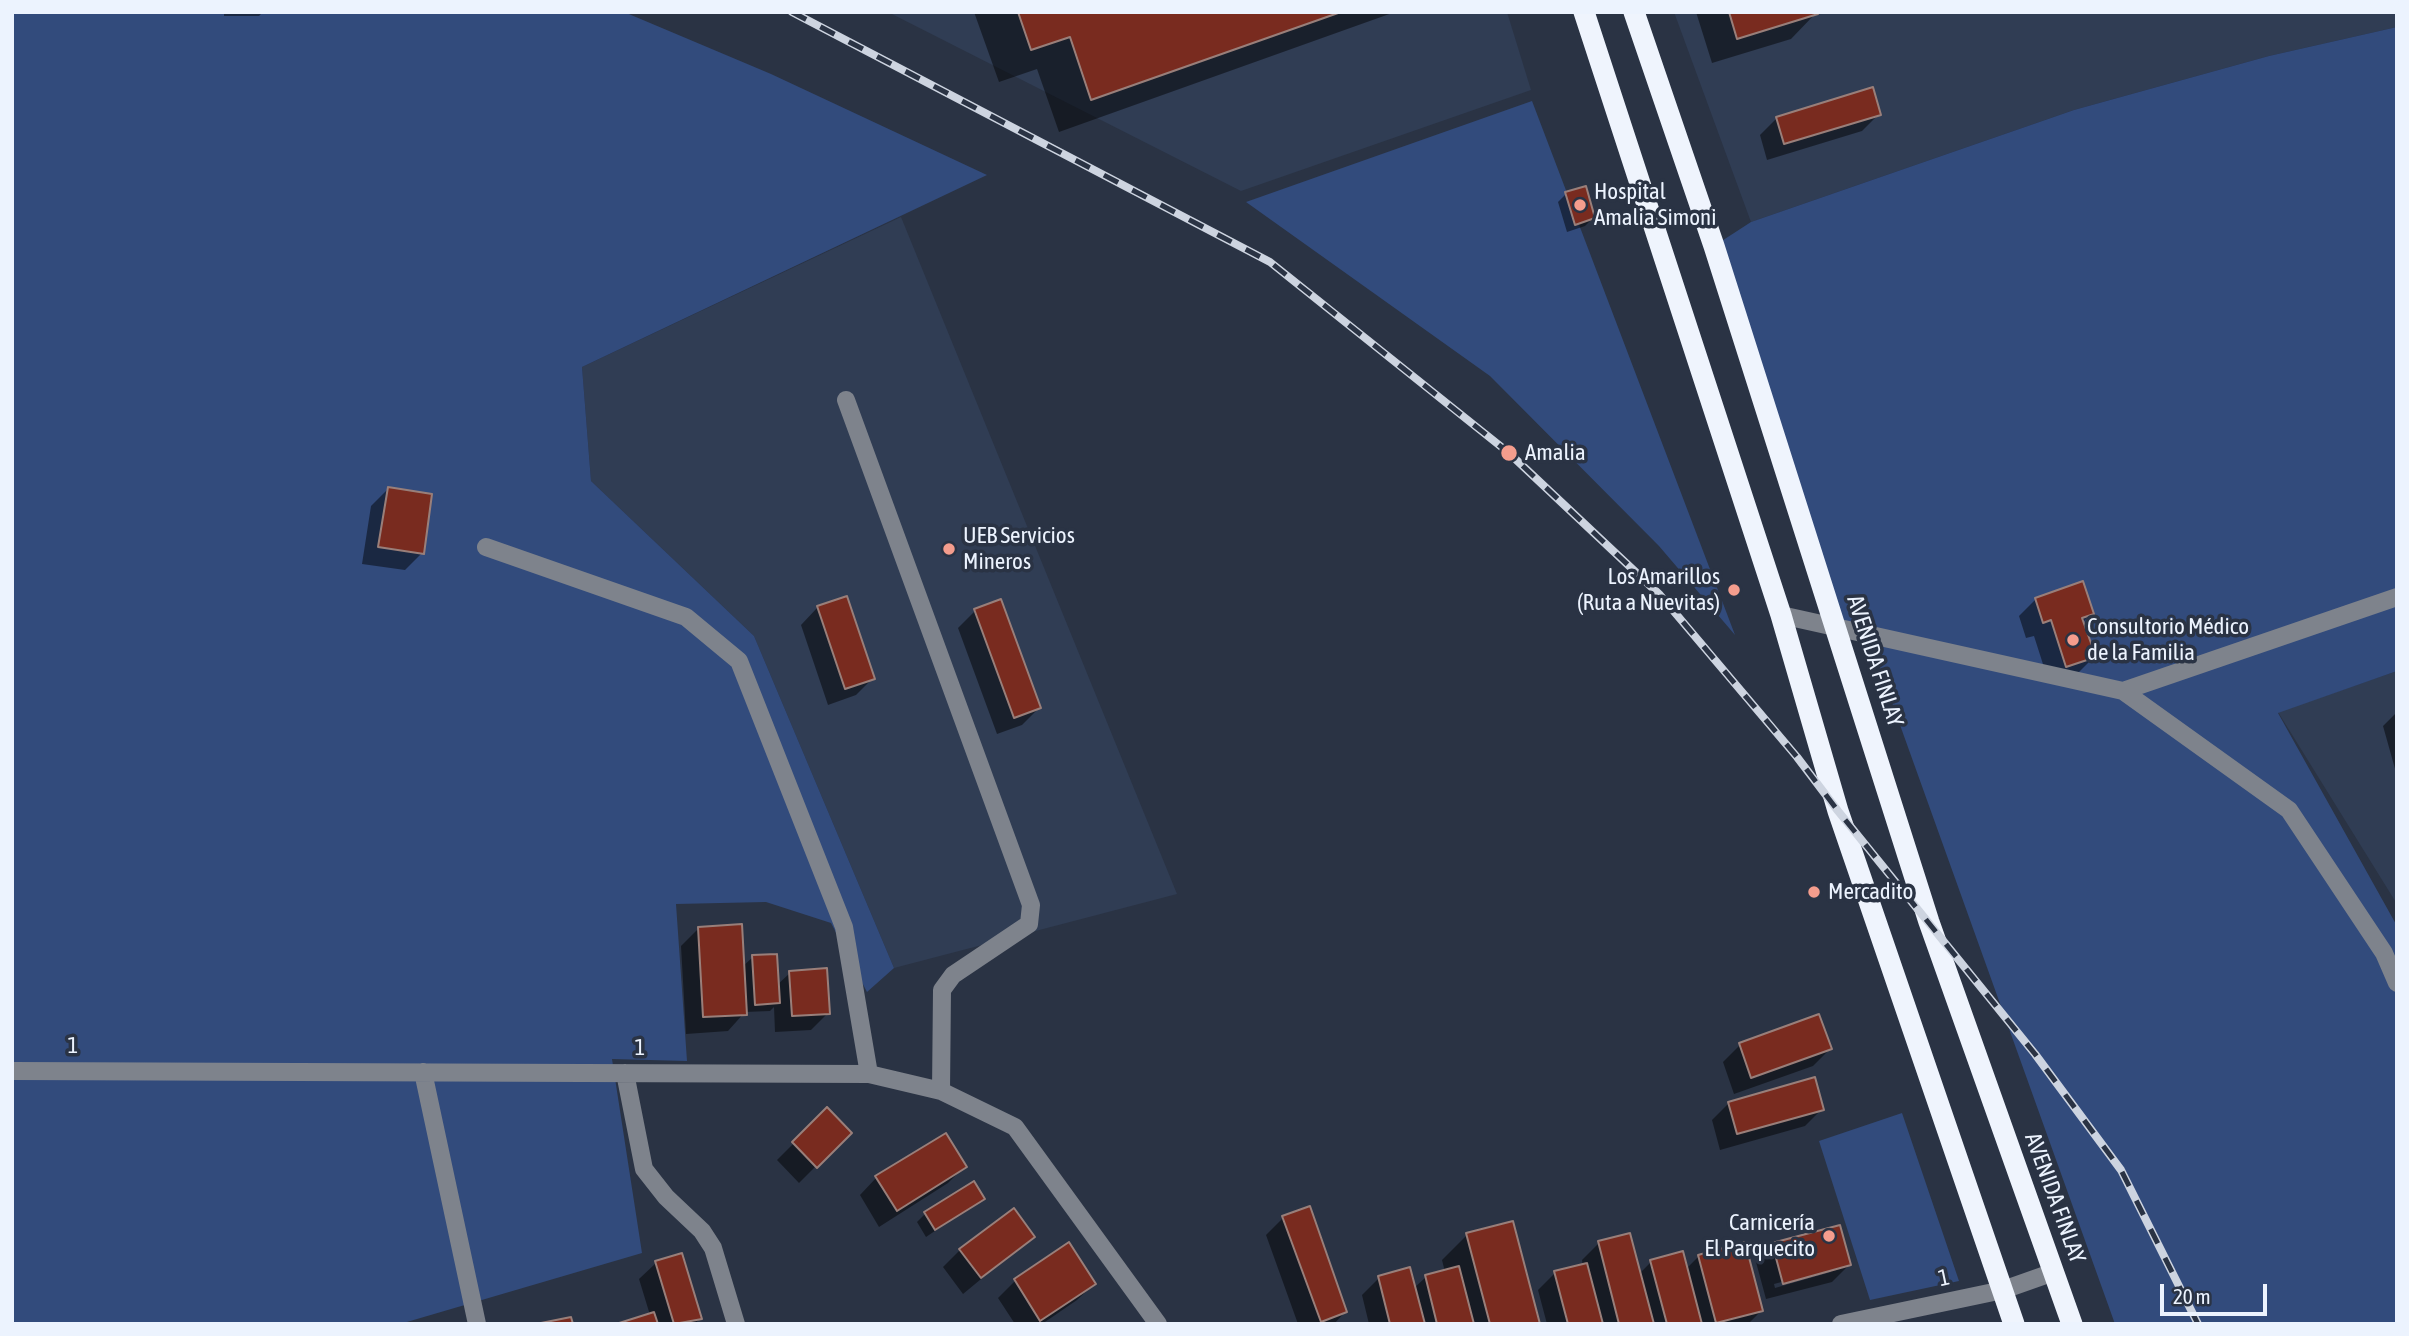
<!DOCTYPE html>
<meta charset="utf-8">
<style>
body{margin:0}
#map{position:relative;width:2409px;height:1336px;overflow:hidden;background:#2a3344;font-family:"Asap Condensed",sans-serif}
canvas{display:block}
.frame{position:absolute;inset:0;border:14px solid #ecf3fe;pointer-events:none}
.scale{position:absolute;left:2160px;top:1284px;width:107px;height:32px;box-sizing:border-box;border:4px solid #ecf3fe;border-top:0;padding-left:9px;font-size:21px;line-height:24px;white-space:nowrap;color:#ecf3fe;-webkit-text-stroke:5px #2a3344;paint-order:stroke}
</style>
<div id="map">
<canvas width="2409" height="1336"></canvas>
<div class="frame"></div>
<div class="scale">20 m</div>
</div>
<script>
const ctx = document.querySelector('canvas').getContext('2d');
ctx.lineJoin = 'round';
function fillPath(path, color) { ctx.fillStyle = color; ctx.fill(path, 'evenodd'); }
const shape = rows => new Path2D(rows.map(r => 'M' + r).join(''));
function strokePath(path, color, width, dash) { ctx.strokeStyle = color; ctx.lineWidth = width; ctx.lineCap = dash ? 'butt' : 'round'; ctx.setLineDash(dash || []); ctx.stroke(path); }
function label(font, color, halo, rows, align = 'center') {
  ctx.font = font + ' "Asap Condensed",sans-serif'; ctx.lineWidth = 7; ctx.setLineDash([]); ctx.textBaseline = 'middle'; ctx.strokeStyle = halo; ctx.fillStyle = color; for (const [text, x, y, turn = 0] of rows) {
    ctx.save(); ctx.translate(x, y); ctx.rotate((+turn || 0) * Math.PI / 180); ctx.textAlign = isNaN(turn) ? turn : align; if (halo) ctx.strokeText(text, 0, 0); ctx.fillText(text, 0, 0); ctx.restore();
  }
}
fillPath(shape([
 [888,12,1507,12,1531,90,1241,191],
 [1674,12,2397,12,2397,27,2269,56,2074,110,1751,222],
 [901,217,1177,894,894,968,754,636,591,481,582,367],
 [2397,671,2397,904,2278,712]
]), '#303d54');
fillPath(shape([
 [12,12,624,12,771,74,987,175,582,367,591,481,754,636,894,968,867,992,831,923,766,902,676,904,687,1061,612,1059,642,1253,400,1324,12,1324],
 [2397,27,2397,671,2278,713,2397,926,2397,1324,2115,1324,1867,633,1836,627,1714,246,1751,222,2074,110,2269,56],
 [1532,101,1735,635,1659,546,1490,376,1246,202],
 [1902,1113,1959,1281,1870,1300,1819,1141]
]), '#324b7c');
fillPath(shape([
 [224,12,263,12,259,16,224,16],
 [974,12,1395,12,1059,132,1037,69,999,82],
 [1696,12,1815,12,1816,13,1791,39,1712,63],
 [1879,114,1862,131,1767,160,1760,135,1777,118],
 [1566,194,1593,218,1585,226,1567,232,1558,202],
 [388,489,422,553,405,570,362,564,371,506],
 [846,598,873,678,856,695,828,705,801,625,817,608],
 [2036,599,2092,613,2082,623,2094,657,2077,674,2049,683,2034,636,2026,638,2019,616],
 [975,611,1039,708,1022,725,997,734,958,628],
 [2397,712,2397,776,2383,726],
 [698,929,742,967,753,957,777,985,790,973,828,1013,811,1030,775,1032,774,1007,770,1011,745,1012,728,1031,686,1034,681,946],
 [1740,1045,1830,1049,1813,1066,1734,1094,1723,1062],
 [1729,1103,1822,1109,1805,1126,1720,1150,1712,1120],
 [827,1110,849,1133,799,1183,777,1160],
 [965,1166,948,1183,879,1227,860,1195,876,1178],
 [982,1199,926,1237,917,1222,925,1214],
 [1283,1218,1345,1312,1334,1324,1298,1324,1266,1235],
 [1467,1235,1538,1324,1369,1324,1362,1295,1379,1278,1414,1288,1426,1277,1445,1272,1442,1260],
 [1033,1236,963,1294,943,1267,960,1250],
 [1599,1243,1639,1274,1651,1262,1686,1269,1699,1256,1761,1311,1748,1324,1547,1324,1538,1290,1555,1273,1583,1266,1582,1260],
 [1069,1244,1094,1284,1077,1300,1042,1324,1015,1324,998,1298,1015,1281],
 [1773,1245,1849,1265,1832,1282,1766,1299,1756,1262],
 [1831,1269,1831,1272,1775,1288,1774,1284],
 [656,1263,700,1319,694,1324,621,1324,650,1315,639,1279]
]), '#0007');
const building = shape([
 [1018,12,1341,12,1091,100,1070,37,1031,50,1018,12],
 [1729,12,1817,12,1818,14,1737,39,1729,12],
 [1873,87,1881,115,1784,144,1776,117,1873,87],
 [1586,186,1595,218,1575,225,1565,192,1586,186],
 [388,487,432,494,424,554,378,547,388,487],
 [2083,581,2094,614,2082,618,2096,657,2066,667,2051,620,2043,623,2035,598,2083,581],
 [847,596,875,679,845,689,817,606,847,596],
 [1001,599,1041,708,1014,718,974,609,1001,599],
 [742,924,747,1015,703,1017,698,927,742,924],
 [777,954,780,1003,755,1005,752,955,777,954],
 [827,968,830,1014,792,1016,789,971,827,968],
 [1819,1014,1832,1049,1751,1078,1739,1043,1819,1014],
 [1815,1077,1824,1110,1737,1134,1728,1102,1815,1077],
 [827,1107,852,1133,817,1168,792,1142,827,1107],
 [946,1133,967,1167,897,1211,875,1176,946,1133],
 [974,1181,985,1199,935,1230,924,1212,974,1181],
 [1310,1206,1347,1312,1321,1322,1282,1216,1310,1206],
 [1014,1208,1035,1237,981,1278,959,1249,1014,1208],
 [1513,1221,1540,1324,1490,1324,1466,1233,1513,1221],
 [1840,1225,1851,1265,1783,1284,1772,1243,1840,1225],
 [1630,1233,1654,1324,1619,1324,1598,1241,1630,1233],
 [1069,1242,1096,1284,1040,1321,1014,1279,1069,1242],
 [1745,1242,1763,1311,1716,1323,1698,1255,1745,1242],
 [1683,1251,1702,1324,1667,1324,1650,1260,1683,1251],
 [682,1253,702,1319,674,1324,655,1261,682,1253],
 [1587,1263,1603,1324,1568,1324,1554,1271,1587,1263],
 [1459,1266,1474,1324,1437,1324,1425,1275,1459,1266],
 [1410,1267,1425,1324,1390,1324,1378,1276,1410,1267],
 [654,1312,658,1324,616,1324,654,1312],
 [571,1317,573,1324,541,1323,571,1317]
]);
fillPath(building, '#792b1f');
strokePath(building, '#997f7a', 2);
strokePath(shape([
 [846,400,1031,905,1029,924,953,975,942,990,941,1091],
 [486,547,686,617,739,661,844,927,869,1074],
 [1781,615,2123,691,2397,597],
 [2123,691,2289,810,2384,953,2397,983],
 [12,1071,869,1074,941,1091,1015,1127,1158,1324],
 [423,1072,477,1324],
 [625,1073,644,1169,666,1197,702,1231,713,1248,736,1324],
 [1841,1324,2003,1290,2054,1272]
]), '#7e838c', 18);
strokePath(shape([
 [1584,12,1781,615,1838,811,2014,1324],
 [1634,12,1714,246,1929,922,2072,1324]
]), '#eff4fd', 21);
const rail = shape([
 [792,12,1270,262,1509,453,1660,595,1797,757,1838,811,2035,1054,2121,1170,2198,1324]
]);
strokePath(rail, '#cdd4e0', 8);
strokePath(rail, '#2a3344', 5, [16]);
for (const [x, y, r, color] of [
 [1580,205,7,"#f49d8d"],
 [1509,453,9,"#f49d8d"],
 [949,549,7,"#f49d8d"],
 [1734,590,7,"#f49d8d"],
 [2073,640,7,"#f49d8d"],
 [1814,892,7,"#f49d8d"],
 [1829,1236,7,"#f49d8d"]
]) { const dot = new Path2D(); dot.arc(x, y, r, 0, 2 * Math.PI); ctx.fillStyle = color; ctx.fill(dot); strokePath(dot, '#2a3344', 2.5); }
label('23px', '#ecf3fe', '#2a3344', [
 ["Hospital",1594,192],
 ["Amalia Simoni",1594,218],
 ["Amalia",1525,453],
 ["UEB Servicios",963,536],
 ["Mineros",963,562],
 ["Los Amarillos",1720,577,"right"],
 ["(Ruta a Nuevitas)",1720,603,"right"],
 ["Consultorio Médico",2087,627],
 ["de la Familia",2087,653],
 ["Mercadito",1828,892],
 ["Carnicería",1815,1223,"right"],
 ["El Parquecito",1815,1249,"right"]
], 'left');
label('23px', '#ecf3fe', '#2a3344', [
 ["AVENIDA FINLAY",1875,661,72],
 ["1",73,1046],
 ["1",640,1048],
 ["AVENIDA FINLAY",2055,1198,70],
 ["1",1944,1278,-12]
]);
</script>
